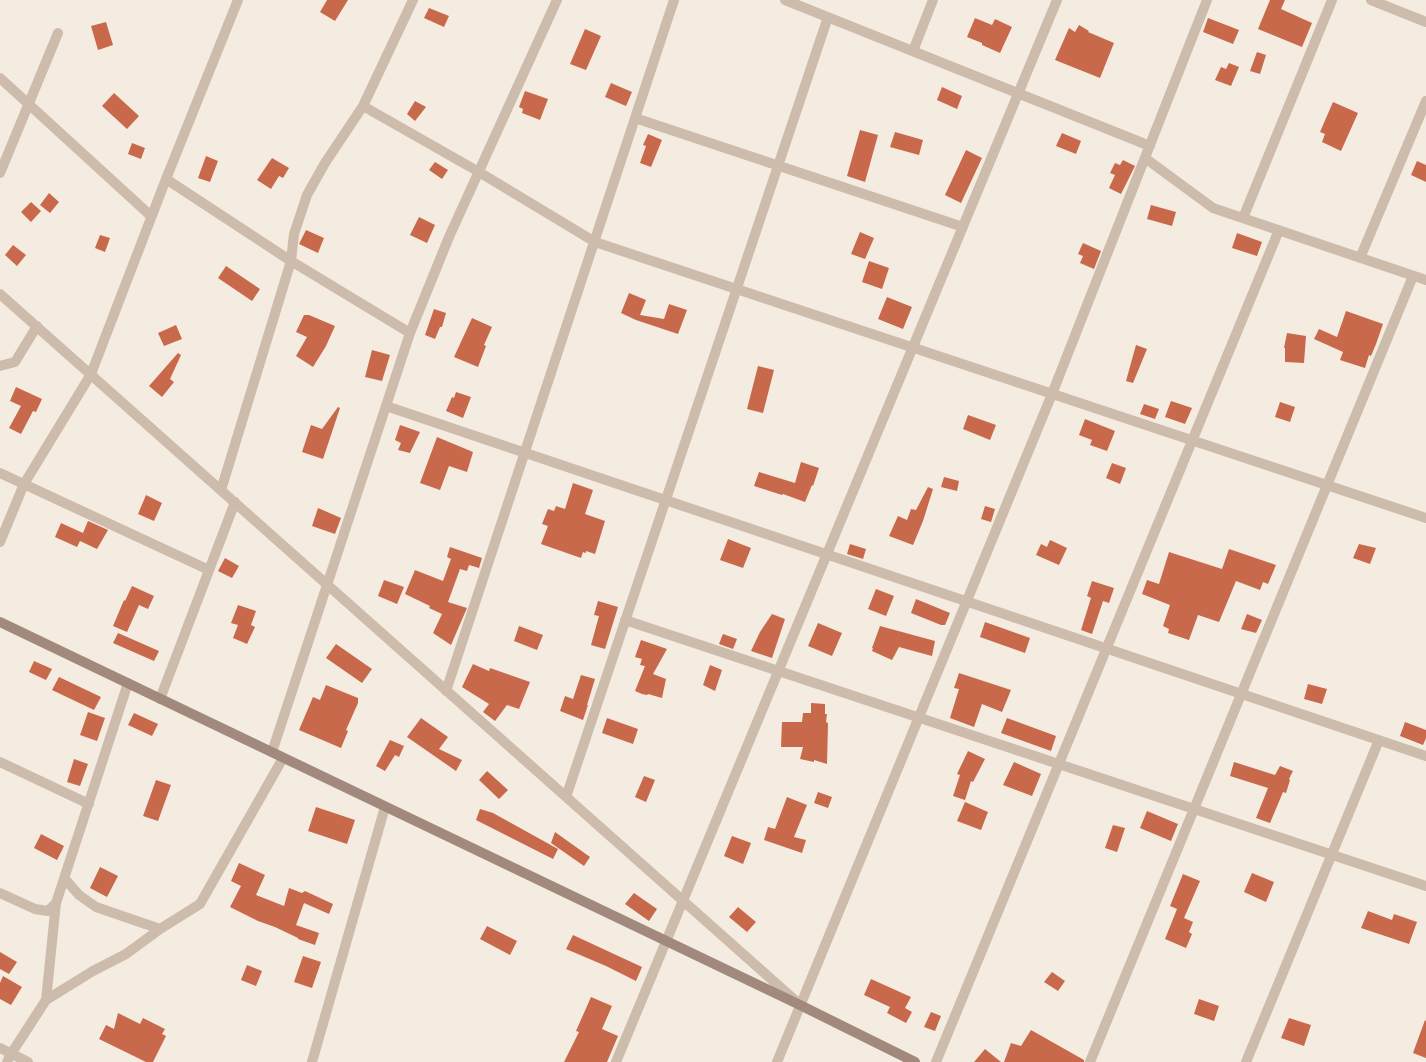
<!DOCTYPE html>
<style>
body{margin:0}
canvas{display:block;background:#f4ebe1}
</style>
<canvas width="1426" height="1062"></canvas>
<script>
const ctx = document.querySelector('canvas').getContext('2d');
ctx.lineJoin = 'round';
function fillPath(path, color) { ctx.fillStyle = color; ctx.fill(path, 'evenodd'); }
const shape = rows => new Path2D(rows.map(r => 'M' + r).join(''));
function strokePath(path, color, width, dash) { ctx.strokeStyle = color; ctx.lineWidth = width; ctx.lineCap = dash ? 'butt' : 'round'; ctx.setLineDash(dash || []); ctx.stroke(path); }
fillPath(shape([
 [327,0,348,0,335,21,320,12],
 [1270,0,1285,0,1281,9,1312,23,1302,47,1258,29],
 [429,8,449,16,444,27,424,18],
 [975,18,992,25,995,19,1012,27,1000,53,982,45,982,43,967,37],
 [1208,18,1239,30,1233,44,1203,32],
 [106,22,113,45,98,50,91,26],
 [1079,25,1089,31,1088,32,1114,43,1100,78,1055,60,1069,28,1075,32],
 [585,29,601,36,586,70,570,64],
 [1257,52,1266,55,1260,74,1250,71],
 [1229,63,1239,67,1231,86,1215,80,1221,67,1226,69],
 [611,83,632,92,626,106,605,97],
 [942,87,962,96,957,109,937,100],
 [525,91,548,99,540,120,522,113,523,109,519,107],
 [114,93,139,116,127,129,102,106],
 [415,101,426,107,415,121,407,114],
 [1333,102,1358,113,1341,151,1322,142,1325,134,1320,132],
 [860,130,878,135,865,182,847,176],
 [895,132,923,140,919,155,890,147],
 [1062,133,1081,141,1076,154,1056,146],
 [648,134,662,140,651,167,640,163,646,146,643,145],
 [132,143,145,148,141,159,128,154],
 [966,150,982,158,961,203,945,195],
 [206,156,218,161,210,182,198,178],
 [272,158,289,168,283,178,279,176,271,189,257,180],
 [1123,160,1135,166,1121,194,1109,188,1115,175,1110,173,1115,163,1120,165],
 [1417,161,1426,165,1426,182,1411,175],
 [435,162,448,170,442,179,429,170],
 [49,193,59,202,50,213,40,205],
 [31,202,41,211,31,222,21,212],
 [1151,205,1176,212,1172,226,1147,219],
 [419,217,435,225,427,243,410,235],
 [306,230,324,238,318,253,299,244],
 [860,232,874,238,865,259,851,254],
 [1237,233,1262,242,1257,256,1232,248],
 [100,235,110,238,105,252,95,248],
 [1083,243,1101,251,1094,269,1080,263,1083,256,1078,254],
 [13,245,26,255,17,266,5,255],
 [869,261,889,268,882,289,862,282],
 [226,266,260,289,252,301,218,278],
 [629,293,646,300,640,315,664,319,669,304,687,310,678,334,636,320,621,313],
 [887,297,912,307,903,329,878,319],
 [434,309,446,313,442,327,440,327,435,339,425,335],
 [1346,311,1383,324,1376,344,1371,356,1369,355,1365,368,1340,360,1343,352,1314,339,1319,329,1337,337],
 [304,315,309,315,335,326,326,346,313,367,296,356,307,337,296,332],
 [472,318,492,327,484,345,486,346,478,367,454,357],
 [176,325,182,339,164,346,158,333],
 [1287,333,1306,336,1304,363,1285,362,1285,348,1284,348],
 [1136,345,1147,349,1133,383,1126,381],
 [372,350,390,355,382,381,365,377],
 [178,353,181,355,170,379,174,382,162,397,149,386],
 [758,366,774,370,763,413,747,409],
 [16,387,42,399,36,412,33,411,21,434,9,428,21,406,10,401],
 [456,392,471,397,463,418,446,411,452,397,454,398],
 [1171,401,1192,408,1185,424,1165,417],
 [1280,402,1295,407,1290,422,1275,417],
 [1144,404,1159,409,1155,419,1140,414],
 [338,407,340,408,323,459,302,452,311,425,322,429],
 [968,415,996,425,990,440,963,429],
 [1085,419,1115,431,1107,451,1090,445,1092,440,1079,435],
 [400,425,420,432,410,453,398,450,401,443,395,440],
 [437,437,473,452,467,472,449,466,440,490,420,483],
 [801,462,819,468,813,486,812,485,805,502,783,494,782,495,754,486,759,472,795,483],
 [1112,463,1126,468,1120,484,1106,478],
 [944,477,959,481,957,491,941,487],
 [573,483,593,490,585,514,605,521,595,554,586,551,586,553,583,552,581,558,541,544,548,526,542,524,548,509,554,511,556,506,565,509],
 [928,487,933,489,923,521,913,545,889,536,898,516,907,520,911,509,916,510],
 [146,495,162,503,154,521,138,514],
 [985,506,995,509,991,522,981,519],
 [318,508,341,518,335,534,312,526],
 [88,521,108,530,97,549,80,541,77,547,55,537,61,523,83,533],
 [728,539,751,548,743,568,720,560],
 [1050,540,1067,548,1059,565,1036,555,1041,544,1047,547],
 [850,544,866,549,863,559,847,554],
 [1359,544,1376,548,1370,564,1353,558],
 [450,547,482,558,479,568,469,565,467,571,460,569,448,602,467,608,451,645,433,633,442,614,429,608,430,606,405,594,415,570,443,581,451,559,447,557],
 [1229,549,1276,565,1268,584,1263,582,1260,590,1236,581,1219,622,1198,615,1189,640,1168,633,1169,629,1163,626,1170,605,1142,594,1147,580,1159,584,1169,552,1222,569],
 [225,558,239,566,232,578,218,571],
 [384,580,404,587,397,604,378,596],
 [1092,581,1114,588,1109,603,1103,601,1092,634,1081,630,1091,598,1087,596],
 [132,586,154,596,148,609,139,605,127,632,113,626,124,600,125,601],
 [876,589,894,596,886,616,868,609],
 [916,599,950,613,945,625,941,625,911,613],
 [598,601,618,607,605,649,591,645,599,616,594,615],
 [238,605,256,611,251,625,255,627,247,644,233,638,238,625,231,623],
 [772,614,785,619,772,658,751,651,760,632],
 [1247,614,1262,620,1256,633,1241,629],
 [985,622,1030,638,1025,653,980,637],
 [818,623,842,633,832,656,808,646],
 [519,626,543,635,537,650,514,641],
 [880,626,935,641,932,656,899,647,892,660,872,651,873,648,872,648],
 [118,633,159,651,154,661,113,643],
 [723,634,737,639,733,649,719,644],
 [641,640,667,649,653,674,666,679,662,698,648,694,647,695,642,694,635,691,645,666,640,665,642,659,635,657],
 [336,644,372,669,362,683,326,658],
 [34,661,52,669,46,680,29,672],
 [473,664,489,671,490,668,530,682,519,709,507,705,495,721,483,712,489,704,462,687],
 [710,665,722,670,715,691,703,685],
 [959,673,1011,690,1002,712,982,704,974,727,950,718,959,689,954,688],
 [581,675,595,679,587,705,588,705,583,720,560,711,565,696,573,699],
 [59,677,101,697,94,710,52,690],
 [1308,684,1327,689,1322,704,1304,699],
 [326,685,358,698,358,703,346,730,348,731,341,748,299,730,313,697,320,700],
 [811,703,825,704,825,714,827,714,826,722,828,723,827,764,814,760,814,762,800,759,803,747,781,747,782,722,802,722,803,713,811,713],
 [88,712,105,718,97,741,80,735],
 [134,713,158,724,152,736,128,725],
 [421,718,448,737,439,749,462,760,456,771,407,737],
 [607,718,638,729,633,744,602,733],
 [1007,718,1056,736,1051,751,1001,733],
 [1405,722,1426,730,1426,738,1423,745,1400,736],
 [390,740,404,746,399,757,395,755,385,771,376,766],
 [968,751,985,759,973,782,971,781,965,800,953,796,960,775,957,774],
 [74,759,88,764,80,786,67,782],
 [1014,762,1041,774,1032,796,1003,785],
 [1234,762,1275,775,1280,766,1293,771,1289,779,1290,780,1286,793,1283,792,1270,823,1256,818,1268,788,1230,776],
 [487,771,508,790,499,799,479,780],
 [644,776,655,780,646,802,635,797],
 [156,780,171,785,158,821,143,816],
 [818,792,832,797,828,808,814,803],
 [787,797,807,805,794,837,806,840,802,853,764,840,768,827,775,829],
 [965,802,988,812,981,830,957,821],
 [316,807,355,820,347,844,308,831],
 [480,809,493,813,558,849,553,859,476,820],
 [1147,811,1178,824,1171,841,1140,828],
 [1113,825,1125,828,1117,852,1105,848],
 [555,832,590,857,584,866,551,843],
 [41,834,64,846,57,860,34,848],
 [732,836,751,843,743,864,724,856],
 [239,863,265,875,256,895,284,906,289,888,302,893,305,891,333,904,329,914,304,903,296,925,319,933,315,945,298,939,298,938,275,927,258,921,230,907,241,886,231,881],
 [100,867,118,876,107,897,90,888],
 [1252,873,1274,882,1266,902,1244,892],
 [1183,874,1200,881,1184,918,1193,922,1189,932,1192,934,1186,948,1165,939,1177,909,1170,906],
 [634,893,657,909,649,921,625,904],
 [738,907,756,922,747,932,729,917],
 [1368,911,1392,920,1394,914,1417,922,1409,944,1361,928],
 [487,926,517,941,510,955,480,939],
 [573,935,642,967,636,981,606,966,566,949],
 [0,952,17,962,9,974,0,969],
 [303,956,321,962,312,988,294,982],
 [247,965,262,971,256,986,241,980],
 [1052,972,1065,981,1058,991,1044,982],
 [3,976,22,987,11,1005,0,999,0,983],
 [871,979,911,997,905,1008,912,1012,906,1023,887,1013,890,1007,864,995],
 [591,997,612,1006,602,1029,618,1036,607,1062,564,1062,579,1032,576,1031],
 [1199,999,1219,1006,1214,1021,1194,1014],
 [931,1012,941,1016,935,1031,924,1027],
 [118,1013,140,1024,143,1018,165,1029,162,1034,166,1036,153,1062,146,1062,99,1039,106,1025,114,1029],
 [1289,1018,1311,1025,1304,1046,1281,1038],
 [1425,1020,1426,1021,1426,1058,1413,1053],
 [1031,1030,1084,1060,1084,1062,1004,1062,1011,1043,1021,1046],
 [985,1049,1001,1062,974,1062]
]), '#c8694b');
strokePath(shape([
 [785,0,1150,146],
 [1371,0,1426,22],
 [913,51,933,0],
 [0,78,151,216],
 [363,106,479,172,595,242,1426,518],
 [635,118,963,227],
 [1145,158,1213,208,1426,280],
 [0,173,58,33],
 [166,179,291,261,410,333],
 [1243,218,1332,0],
 [1360,258,1426,101],
 [0,294,797,1002],
 [0,366,15,362,37,326],
 [386,406,1426,756],
 [0,473,209,570],
 [221,490,291,261,294,234,307,195,325,163,363,106,413,0],
 [0,542,24,484,91,374,166,179,238,0],
 [625,620,1426,886],
 [446,691,674,0],
 [160,699,235,502],
 [272,752,410,333,449,237,557,0],
 [0,762,89,804],
 [566,797,828,17],
 [65,879,79,895,96,907,160,929],
 [0,893,35,909,48,911,56,903,128,683],
 [46,1000,56,903],
 [0,1048,28,1062],
 [7,1062,11,1054,46,1000,93,971,126,954,160,929,200,904,283,758],
 [312,1062,385,807],
 [616,1062,1057,0],
 [777,1062,1052,394,1207,0],
 [936,1062,1279,230],
 [1090,1062,1413,276],
 [1246,1062,1379,740]
]), '#cdbbac', 10);
strokePath(shape([
 [0,622,800,1005,915,1062]
]), '#a18a7d', 10);
</script>
